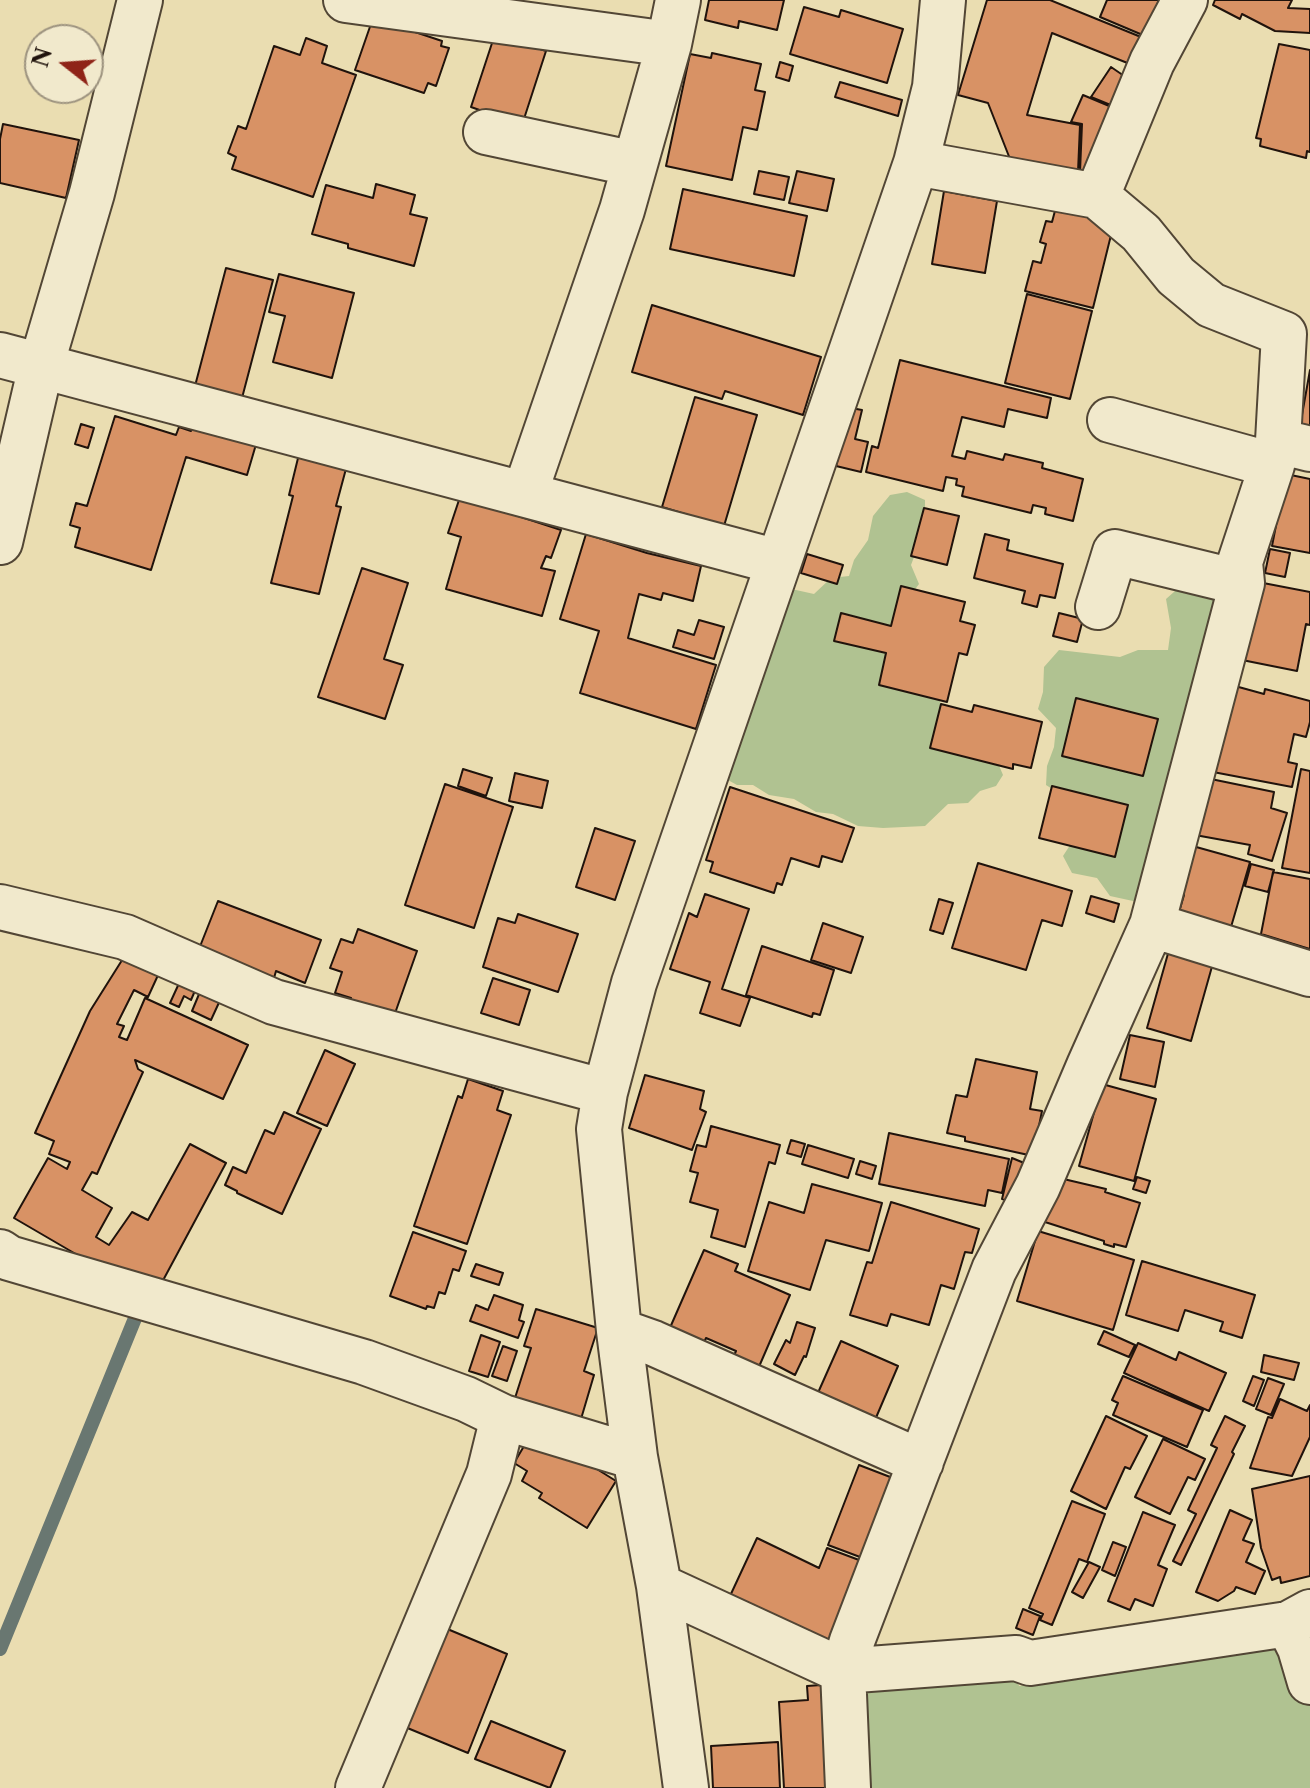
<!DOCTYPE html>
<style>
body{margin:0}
#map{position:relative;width:1310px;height:1788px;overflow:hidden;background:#eaddb1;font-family:"Libre Caslon Text",serif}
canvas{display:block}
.north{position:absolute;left:24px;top:24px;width:80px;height:80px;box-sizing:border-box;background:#f1e9cc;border:2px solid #9d937f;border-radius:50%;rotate:287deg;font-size:22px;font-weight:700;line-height:32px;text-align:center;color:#20130c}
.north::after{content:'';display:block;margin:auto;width:28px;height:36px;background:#8f2418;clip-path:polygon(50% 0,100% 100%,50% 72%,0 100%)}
</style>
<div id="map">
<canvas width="1310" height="1788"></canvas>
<div class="north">N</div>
</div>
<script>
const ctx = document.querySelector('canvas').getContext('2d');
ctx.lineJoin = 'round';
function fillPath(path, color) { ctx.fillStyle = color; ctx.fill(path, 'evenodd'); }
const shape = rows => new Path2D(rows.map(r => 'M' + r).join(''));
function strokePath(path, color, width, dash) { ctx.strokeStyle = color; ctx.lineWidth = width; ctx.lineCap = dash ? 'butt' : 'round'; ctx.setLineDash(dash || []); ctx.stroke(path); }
fillPath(shape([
 [907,492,925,500,925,528,911,565,919,584,905,603,944,713,995,756,1003,775,996,786,980,791,968,803,948,804,925,826,883,828,858,826,833,814,816,812,794,799,769,795,753,785,737,785,717,774,777,589,796,590,814,594,831,578,849,576,854,560,868,540,873,516,890,495],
 [1183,584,1217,592,1150,911,1133,901,1110,896,1097,878,1072,873,1063,856,1076,836,1068,799,1046,785,1047,766,1054,747,1056,728,1038,709,1043,692,1044,667,1059,650,1120,657,1138,650,1168,650,1171,628,1166,599],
 [1310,1635,1310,1788,861,1788,855,1684,1014,1670,1019,1686,1227,1652]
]), '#b0c291');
strokePath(shape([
 [0,1649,138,1311]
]), '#697771', 14);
const building = shape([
 [709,0,784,0,777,30,739,21,738,28,705,20,709,0],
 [987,0,1050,0,1141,37,1130,64,1052,33,1027,115,1080,125,1078,172,1010,159,988,103,958,95,987,0],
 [1107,0,1159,0,1145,36,1100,17,1107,0],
 [1215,0,1292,0,1288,8,1310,9,1310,33,1275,31,1242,14,1240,19,1213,5,1215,0],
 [804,7,839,17,841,10,903,29,887,83,790,54,804,7],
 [373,18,442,41,441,46,449,48,436,86,428,83,424,93,355,70,373,18],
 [495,34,546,51,522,125,471,107,495,34],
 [306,38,327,46,322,63,356,75,313,197,232,169,236,157,228,153,238,126,246,129,274,46,300,55,306,38],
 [1279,44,1310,50,1310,152,1307,151,1306,158,1260,146,1261,139,1256,138,1279,44],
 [712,53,761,64,755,90,765,92,757,130,743,127,732,180,666,166,690,54,711,58,712,53],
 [780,62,793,66,789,81,776,77,780,62],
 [1111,67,1130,80,1113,106,1091,97,1111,67],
 [840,82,902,100,898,116,835,97,840,82],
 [1083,95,1114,108,1087,172,1080,172,1082,124,1071,122,1083,95],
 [3,124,79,140,66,198,0,183,0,139,3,124],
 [759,171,789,177,784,200,754,194,759,171],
 [797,171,834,179,827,211,789,203,797,171],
 [376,184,415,195,410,214,427,218,414,266,348,248,348,244,312,234,326,185,373,198,376,184],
 [683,189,807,216,794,276,670,249,683,189],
 [944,191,997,201,985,273,932,264,944,191],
 [1056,207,1108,221,1113,227,1093,308,1025,291,1033,261,1041,263,1046,244,1040,242,1046,221,1052,222,1056,207],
 [226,268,273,280,242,398,195,386,226,268],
 [279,274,354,293,332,378,273,362,285,316,269,312,279,274],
 [1027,294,1092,311,1070,399,1005,383,1027,294],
 [652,305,821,357,803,415,725,391,722,399,632,372,652,305],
 [900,360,1051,398,1047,418,1008,409,1004,427,962,417,952,456,965,459,967,451,1003,460,1005,454,1043,463,1042,468,1083,479,1073,521,1045,514,1046,508,1033,505,1031,513,962,496,964,487,956,485,957,479,946,477,943,491,866,472,872,446,878,448,900,360],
 [1310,370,1310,428,1300,426,1310,370],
 [695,397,757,415,724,526,662,507,695,397],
 [851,408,862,410,855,439,868,442,861,472,836,466,851,408],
 [115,416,176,435,179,427,191,431,193,422,257,441,247,475,186,457,151,570,75,547,80,528,70,525,76,503,87,506,115,416],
 [81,424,94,428,88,448,75,444,81,424],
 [299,454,347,465,336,506,341,507,319,594,271,583,293,496,289,495,299,454],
 [1286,474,1310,479,1310,553,1272,546,1286,474],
 [460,497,561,530,551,558,546,556,541,568,555,571,542,616,446,589,461,537,448,533,460,497],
 [924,508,959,516,947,565,911,556,924,508],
 [586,534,647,553,701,566,693,601,663,593,661,600,639,594,628,638,716,665,696,729,580,693,599,631,560,619,586,534],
 [985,534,1009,540,1007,550,1063,564,1055,598,1040,595,1037,607,1022,603,1025,591,974,578,985,534],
 [1270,549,1290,553,1285,577,1265,573,1270,549],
 [807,554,843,565,837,584,801,573,807,554],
 [362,568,408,583,384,659,403,665,385,719,318,697,362,568],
 [1258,582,1310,592,1310,625,1306,624,1297,671,1242,660,1258,582],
 [901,586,965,602,960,621,975,625,967,655,959,653,947,702,879,685,886,653,834,641,841,613,891,626,901,586],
 [1059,613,1083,619,1077,642,1053,636,1059,613],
 [699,620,724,627,714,659,673,647,678,630,694,635,699,620],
 [1235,686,1264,694,1265,689,1310,701,1310,722,1306,737,1294,734,1288,762,1297,764,1292,787,1213,772,1235,686],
 [1076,698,1158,719,1143,776,1062,756,1076,698],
 [941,704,972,712,974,705,1042,722,1031,768,1013,764,1013,769,930,748,941,704],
 [463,769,492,778,486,796,458,786,463,769],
 [1301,769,1310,771,1310,873,1282,868,1301,769],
 [515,773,548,781,542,808,509,801,515,773],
 [1206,778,1274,792,1271,808,1287,813,1272,861,1248,854,1250,845,1195,835,1206,778],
 [445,784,513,807,474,928,405,905,445,784],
 [1052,786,1128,805,1115,857,1039,838,1052,786],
 [730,787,854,828,842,862,822,856,819,867,791,858,782,885,777,883,774,893,710,872,713,862,706,860,730,787],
 [595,828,635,841,615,900,576,887,595,828],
 [1189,845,1250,862,1231,927,1179,912,1184,895,1176,894,1189,845],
 [978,863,1072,891,1062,926,1042,920,1026,970,952,948,978,863],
 [1251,864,1274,870,1268,892,1245,886,1251,864],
 [1273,872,1310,879,1310,949,1261,934,1273,872],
 [705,894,749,909,722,989,750,998,740,1026,700,1013,710,982,670,969,689,913,697,917,705,894],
 [1091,896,1119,904,1114,922,1086,913,1091,896],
 [939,899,953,903,943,934,930,930,939,899],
 [218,901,321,940,305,983,276,971,274,978,199,949,218,901],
 [518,914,578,934,558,992,483,967,498,918,515,923,518,914],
 [823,923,863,937,851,973,811,960,823,923],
 [358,929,417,951,393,1019,349,1003,351,998,335,993,342,972,330,968,341,939,353,943,358,929],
 [762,946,834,970,820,1015,813,1013,812,1017,746,995,762,946],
 [1169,950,1213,963,1191,1041,1147,1028,1169,950],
 [124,957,159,973,148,997,134,990,117,1024,124,1026,119,1037,127,1040,145,998,248,1045,223,1099,135,1060,138,1069,143,1072,97,1174,92,1172,82,1190,112,1208,96,1237,109,1245,132,1212,148,1220,190,1144,226,1163,160,1286,98,1267,14,1218,48,1158,67,1169,70,1162,49,1154,54,1141,35,1133,90,1011,124,957],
 [493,978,530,990,519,1025,481,1013,493,978],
 [181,979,197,986,191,1000,184,996,179,1007,170,1003,181,979],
 [202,987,222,996,211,1020,192,1011,202,987],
 [1130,1035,1164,1042,1155,1087,1120,1079,1130,1035],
 [325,1050,355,1064,327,1126,297,1113,325,1050],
 [976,1059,1037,1072,1030,1109,1042,1111,1033,1156,965,1141,965,1137,947,1133,956,1095,967,1097,976,1059],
 [645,1075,704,1091,700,1109,706,1112,692,1150,629,1128,645,1075],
 [468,1079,503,1091,497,1110,511,1115,467,1244,414,1226,458,1096,462,1098,468,1079],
 [1102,1084,1156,1099,1134,1181,1079,1166,1102,1084],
 [284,1112,321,1129,282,1214,237,1193,237,1191,225,1185,233,1167,246,1173,265,1130,274,1134,284,1112],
 [711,1126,780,1145,775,1164,769,1162,745,1247,711,1237,718,1210,690,1202,698,1173,690,1171,697,1145,706,1147,711,1126],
 [889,1133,1009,1159,1002,1193,988,1190,985,1206,879,1184,889,1133],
 [791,1140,805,1144,801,1157,787,1153,791,1140],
 [808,1145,854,1159,848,1178,802,1164,808,1145],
 [1012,1158,1029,1165,1013,1202,1002,1199,1012,1158],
 [860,1161,876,1166,872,1179,856,1174,860,1161],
 [1055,1177,1106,1189,1105,1192,1140,1203,1126,1247,1114,1244,1114,1247,1104,1244,1104,1241,1045,1222,1055,1177],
 [1137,1177,1150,1181,1146,1193,1133,1189,1137,1177],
 [812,1184,882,1203,869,1251,826,1240,810,1290,748,1271,769,1202,804,1213,812,1184],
 [891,1202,979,1229,972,1253,965,1252,954,1289,941,1285,929,1325,891,1314,887,1326,850,1315,867,1262,872,1263,891,1202],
 [1038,1231,1134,1260,1113,1330,1017,1301,1038,1231],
 [413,1232,466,1251,459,1271,453,1269,445,1294,439,1292,434,1308,427,1306,426,1309,390,1296,413,1232],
 [704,1250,738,1264,735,1271,790,1295,758,1369,733,1358,736,1351,706,1338,703,1345,669,1330,704,1250],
 [1142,1261,1255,1295,1242,1338,1220,1331,1223,1322,1185,1310,1178,1331,1126,1315,1142,1261],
 [476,1264,503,1273,499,1285,471,1276,476,1264],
 [494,1295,523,1305,519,1320,524,1322,518,1338,470,1321,476,1305,488,1310,494,1295],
 [536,1309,598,1328,584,1371,594,1375,581,1419,515,1398,531,1348,524,1346,536,1309],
 [797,1322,815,1328,806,1357,804,1356,795,1375,774,1364,786,1340,790,1343,797,1322],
 [1104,1331,1135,1345,1129,1357,1098,1344,1104,1331],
 [481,1335,500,1342,488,1377,469,1371,481,1335],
 [841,1341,898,1366,875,1420,817,1395,841,1341],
 [1138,1343,1176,1360,1179,1352,1226,1373,1209,1411,1124,1373,1138,1343],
 [503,1346,517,1351,507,1381,492,1376,503,1346],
 [1264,1355,1299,1363,1294,1380,1261,1372,1264,1355],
 [1123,1376,1203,1410,1187,1447,1113,1415,1118,1403,1112,1400,1123,1376],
 [1253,1376,1264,1380,1254,1406,1243,1401,1253,1376],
 [1268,1378,1284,1384,1271,1415,1256,1409,1268,1378],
 [1280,1399,1307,1411,1310,1405,1310,1437,1292,1476,1250,1468,1268,1417,1272,1418,1280,1399],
 [1106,1416,1147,1436,1130,1469,1125,1467,1106,1509,1071,1491,1106,1416],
 [1225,1416,1245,1426,1232,1452,1234,1454,1181,1565,1173,1561,1196,1514,1188,1510,1217,1448,1211,1445,1225,1416],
 [530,1436,568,1451,616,1481,587,1528,539,1498,542,1493,522,1481,527,1471,514,1463,530,1436],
 [1163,1439,1205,1459,1195,1480,1188,1477,1170,1514,1135,1497,1163,1439],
 [859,1465,898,1480,868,1560,828,1545,859,1465],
 [1310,1476,1310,1576,1281,1583,1280,1577,1272,1580,1261,1548,1252,1489,1310,1476],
 [1072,1501,1105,1514,1087,1562,1079,1559,1052,1625,1040,1620,1043,1614,1029,1608,1072,1501],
 [1230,1510,1252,1520,1243,1540,1254,1544,1246,1562,1265,1571,1255,1594,1236,1587,1234,1591,1218,1601,1196,1592,1230,1510],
 [1143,1512,1175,1525,1158,1565,1167,1569,1153,1606,1135,1599,1130,1610,1108,1601,1143,1512],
 [757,1538,819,1568,827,1548,867,1563,834,1646,730,1596,757,1538],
 [1113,1542,1126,1547,1115,1576,1102,1570,1113,1542],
 [1089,1562,1100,1567,1083,1598,1072,1592,1089,1562],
 [1023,1609,1040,1616,1033,1635,1016,1628,1023,1609],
 [445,1628,507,1654,468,1753,405,1727,445,1628],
 [821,1685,822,1700,826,1699,830,1788,784,1788,779,1702,808,1700,807,1686,821,1685],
 [491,1721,565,1751,550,1788,475,1759,491,1721],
 [778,1742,780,1788,713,1788,711,1746,778,1742]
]);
fillPath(building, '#d89265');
strokePath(building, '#20130c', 2);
const minor = shape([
 [346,0,669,44],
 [486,132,635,164],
 [916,163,1097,196,1152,62,1185,0],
 [1097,196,1141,233,1176,276,1211,305,1284,334,1278,441],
 [0,355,778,562],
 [1110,420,1272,465],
 [525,493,622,210,669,44,678,0],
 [0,542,41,366,92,193,140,0],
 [1098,607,1115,552,1242,583],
 [0,907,125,937,274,1002,605,1092],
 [1152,925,1310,974],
 [0,1252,9,1258,364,1362,466,1399,503,1417,635,1457],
 [619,1331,653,1343,921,1462],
 [659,1586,843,1671,1016,1658,1030,1663,1288,1624,1310,1612],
 [1288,1624,1300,1648,1310,1682],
 [358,1788,489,1474,503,1417],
 [686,1788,659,1586,635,1457,619,1331,599,1129,605,1092,634,983,916,163,935,87,943,0],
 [848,1788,843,1671,852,1641,994,1270,1038,1186,1089,1066,1152,925,1242,583,1240,562,1272,465,1278,441,1310,449]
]);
strokePath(minor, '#524635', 48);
strokePath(minor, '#f1e9cc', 44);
</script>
